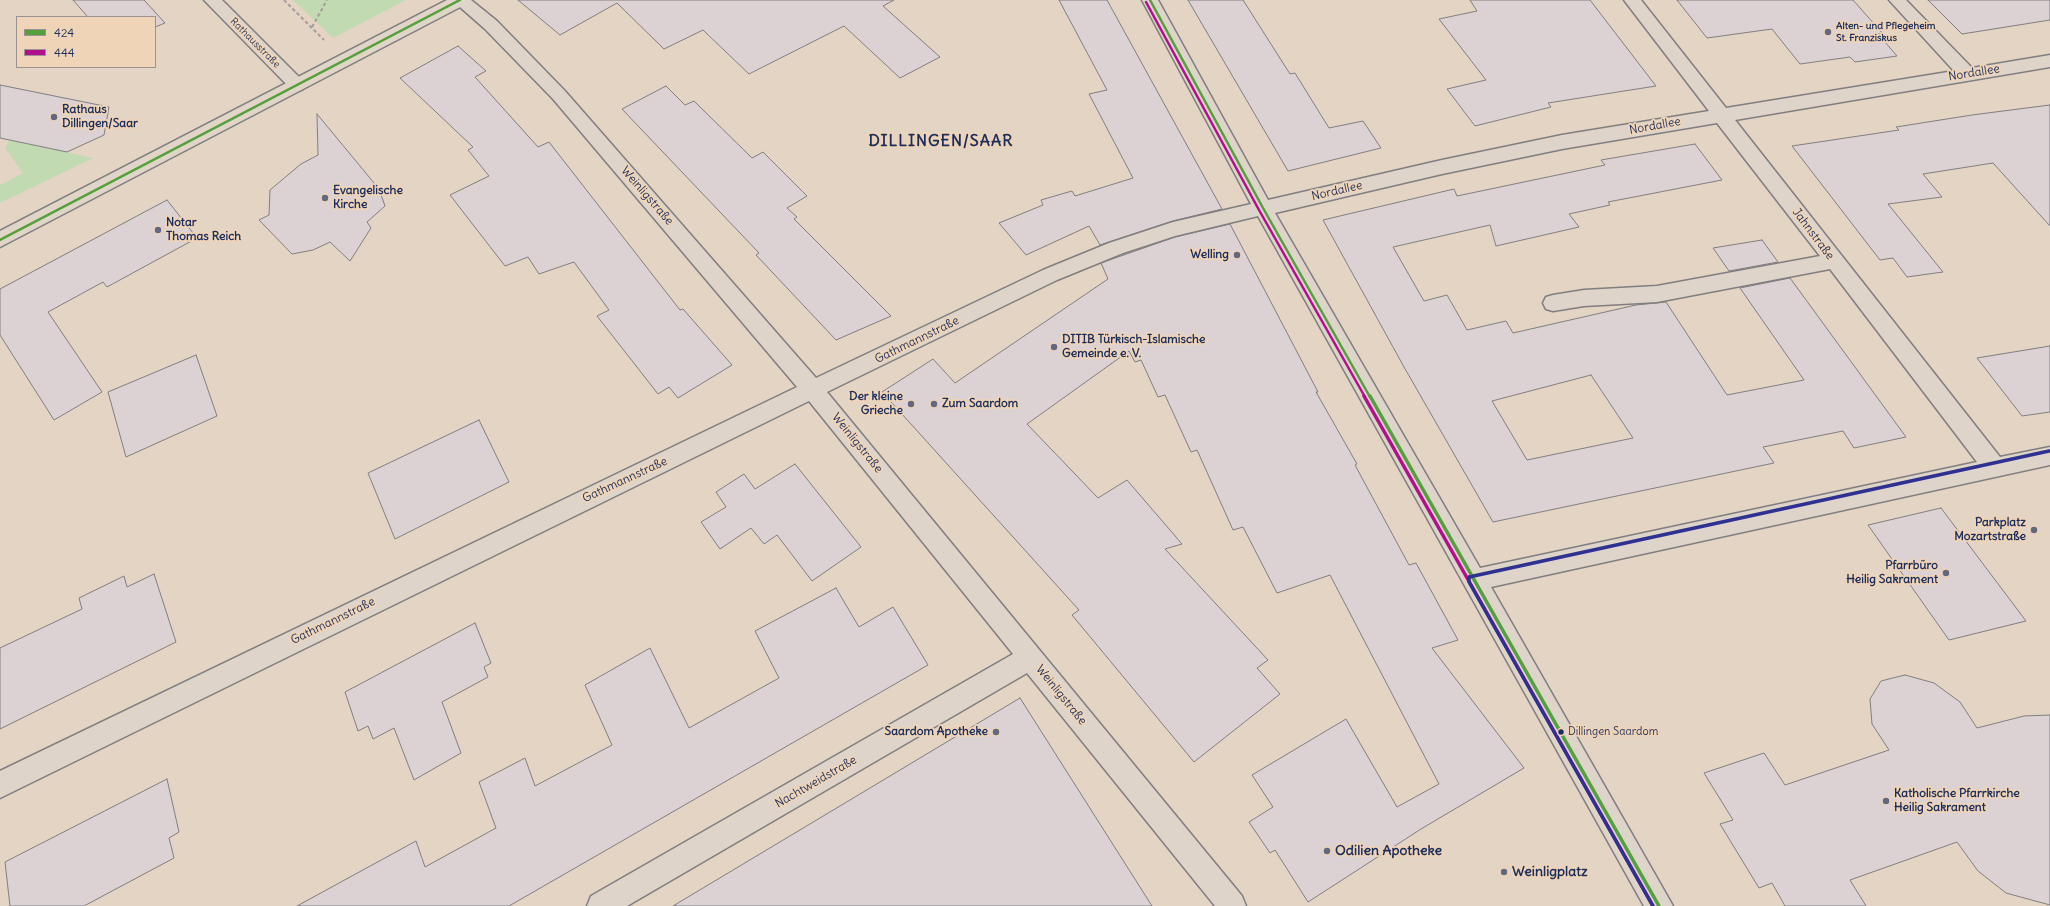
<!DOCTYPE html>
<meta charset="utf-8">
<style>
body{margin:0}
#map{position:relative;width:2050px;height:906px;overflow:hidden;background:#e3d4c4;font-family:Delius,sans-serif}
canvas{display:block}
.legend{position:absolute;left:16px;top:16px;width:140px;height:52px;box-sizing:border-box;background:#f0d4b7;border:1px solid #9b9293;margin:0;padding:5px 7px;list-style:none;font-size:12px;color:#1b2f5e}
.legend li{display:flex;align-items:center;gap:8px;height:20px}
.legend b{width:20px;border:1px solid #9b9293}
</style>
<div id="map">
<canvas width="2050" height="906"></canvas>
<ul class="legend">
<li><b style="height:5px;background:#53a03c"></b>424</li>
<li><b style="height:5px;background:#b30e8e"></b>444</li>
</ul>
</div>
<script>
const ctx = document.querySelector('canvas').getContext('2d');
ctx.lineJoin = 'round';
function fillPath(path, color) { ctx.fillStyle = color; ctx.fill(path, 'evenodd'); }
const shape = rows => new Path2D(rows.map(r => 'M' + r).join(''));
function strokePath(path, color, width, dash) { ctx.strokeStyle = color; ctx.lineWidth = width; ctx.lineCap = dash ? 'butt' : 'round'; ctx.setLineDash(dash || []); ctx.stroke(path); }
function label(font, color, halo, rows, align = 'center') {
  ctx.font = font + ' Delius,sans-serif'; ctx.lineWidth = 3.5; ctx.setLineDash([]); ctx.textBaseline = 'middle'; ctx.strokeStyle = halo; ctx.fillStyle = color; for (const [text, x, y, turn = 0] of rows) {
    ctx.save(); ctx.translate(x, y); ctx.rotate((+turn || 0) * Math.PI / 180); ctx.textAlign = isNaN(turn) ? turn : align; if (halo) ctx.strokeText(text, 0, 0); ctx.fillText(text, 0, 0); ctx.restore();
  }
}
fillPath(shape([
 [293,0,406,0,333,38],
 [10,140,93,158,0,203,0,185,23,173,5,148]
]), '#c2dab1');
const building = shape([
 [73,0,144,0,165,23,155,27,155,17,88,17,73,0],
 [518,0,894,0,883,6,940,57,900,78,844,26,749,74,703,30,664,49,617,3,560,35,518,0],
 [1059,0,1107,0,1222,209,1173,221,1100,245,1089,226,1026,255,999,223,1043,205,1041,200,1072,191,1075,196,1133,178,1089,94,1107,90,1059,0],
 [1188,0,1243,0,1290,74,1295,73,1329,128,1363,121,1381,148,1288,171,1188,0],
 [1470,0,1590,0,1656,86,1548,103,1551,107,1475,126,1447,89,1486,80,1439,19,1477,11,1470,0],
 [1677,0,1853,0,1883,34,1878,34,1897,56,1855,62,1850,57,1800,64,1772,29,1707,38,1677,0],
 [1928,0,2050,0,2050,20,1962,34,1928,0],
 [458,46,486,71,475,77,538,147,549,142,680,310,683,309,732,365,678,398,669,387,658,394,597,316,609,310,574,262,539,274,528,257,505,266,450,195,489,176,468,150,473,147,400,78,458,46],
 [0,85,109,107,104,135,67,152,0,138,0,85],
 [666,86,685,105,694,101,752,158,763,152,807,196,787,208,797,217,794,219,891,316,836,340,756,255,759,253,622,109,666,86],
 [2050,105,2050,226,1993,163,1923,174,1942,197,1888,204,1943,272,1907,277,1893,258,1880,260,1792,146,1899,130,1896,127,1972,115,2050,105],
 [317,114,379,189,385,206,367,222,371,228,350,261,330,242,313,250,292,254,259,220,269,215,270,190,301,164,318,155,317,114],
 [1695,144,1722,180,1608,202,1610,205,1569,214,1579,227,1496,246,1490,225,1393,247,1424,301,1447,295,1467,330,1506,321,1513,333,1636,305,1666,302,1727,395,1804,380,1740,288,1790,278,1906,437,1854,448,1843,431,1763,447,1774,463,1493,522,1404,367,1323,220,1454,189,1457,196,1605,165,1601,160,1695,144],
 [1591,375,1633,438,1527,460,1492,401,1591,375],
 [167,200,197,238,107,287,103,282,48,312,102,392,54,420,0,335,0,289,167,200],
 [1230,224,1318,392,1316,392,1357,464,1355,465,1409,565,1416,563,1458,640,1432,648,1524,768,1421,829,1308,902,1275,850,1270,853,1249,822,1273,807,1252,775,1346,719,1397,807,1439,784,1330,575,1277,593,1243,527,1233,530,1197,450,1191,452,1165,395,1158,397,1141,360,1135,362,1129,351,1027,424,1098,498,1127,480,1182,544,1165,549,1268,660,1257,668,1280,694,1194,762,1072,615,1079,610,882,392,933,359,955,383,1108,279,1101,263,1175,237,1230,224],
 [1762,240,1778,262,1729,271,1713,248,1762,240],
 [2050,346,2050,412,2022,416,1977,358,2050,346],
 [196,355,217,416,126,457,108,392,196,355],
 [479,420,509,482,395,539,368,473,479,420],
 [795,464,861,547,812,581,777,535,764,544,751,528,720,549,701,522,726,507,716,492,744,474,755,489,795,464],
 [1941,508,2026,621,1949,640,1868,525,1941,508],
 [154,574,176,642,0,729,0,648,82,609,79,598,124,576,127,587,154,574],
 [836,588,859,627,893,607,928,665,509,906,297,906,416,841,425,867,496,828,479,782,525,758,535,786,612,745,585,685,650,648,689,728,779,678,755,631,836,588],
 [475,623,491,663,484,667,488,677,442,702,461,753,414,780,394,728,373,739,368,726,358,731,345,692,475,623],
 [1905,675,1934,683,1960,702,1977,728,2024,716,2050,715,2050,905,2006,893,1978,871,1957,842,1850,880,1866,906,1785,906,1772,883,1759,888,1720,824,1733,820,1704,773,1764,753,1785,785,1889,750,1872,724,1870,699,1881,681,1905,675],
 [1020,698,1152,906,673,906,900,770,1020,698],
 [167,779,179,832,169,838,174,858,84,906,10,906,5,862,167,779]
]);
fillPath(building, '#dcd2d3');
strokePath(building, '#817e80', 1);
const minor = shape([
 [204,0,222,0,303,81,306,85,303,89,297,91,291,89,204,0],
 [452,0,471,0,497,21,565,91,816,378,1043,270,1109,243,1173,222,1251,204,1142,0,1158,0,1268,200,1442,160,1562,135,1709,111,1624,0,1641,0,1726,108,1954,71,1889,0,1906,0,1972,68,2050,55,2050,67,1735,120,2000,457,2050,447,2050,465,1491,587,1673,906,1644,906,1258,216,1175,236,1123,253,1057,280,827,392,1242,896,1246,906,1215,906,1027,673,627,906,587,906,591,896,1013,654,809,401,0,798,0,771,797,387,553,99,485,29,452,0],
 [1717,123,1820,256,1657,286,1584,290,1553,295,1546,297,1543,303,1546,309,1553,311,1584,306,1657,302,1830,269,1977,462,1480,568,1275,213,1442,174,1562,149,1717,123]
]);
const major = shape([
 [447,0,468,0,466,4,0,247,0,231,447,0]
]);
strokePath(minor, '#817e80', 3);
strokePath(major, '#817e80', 3);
strokePath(shape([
 [284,0,324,40],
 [312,27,327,0]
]), '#a39e9c', 2, [3.5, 2.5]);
fillPath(minor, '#ded4c9');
fillPath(major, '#e0d5c7');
strokePath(shape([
 [1150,0,1263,208,1370,397],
 [0,240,460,0]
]), '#53a03c', 2.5);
strokePath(shape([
 [1370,396,1659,906]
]), '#53a03c', 3.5);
strokePath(shape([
 [1146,2,1259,210,1365,397]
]), '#b30e8e', 2.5);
strokePath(shape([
 [1364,396,1653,906]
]), '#b30e8e', 3.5);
strokePath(shape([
 [1653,906,1469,582,1469,577,2049,451]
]), '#2e3192', 3.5);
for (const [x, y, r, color] of [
 [1828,32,4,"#616982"],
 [54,117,4,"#616982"],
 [325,198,4,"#616982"],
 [158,230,4,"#616982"],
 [1237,255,4,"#616982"],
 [1054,347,4,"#616982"],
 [911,404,4,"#616982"],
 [934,404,4,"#616982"],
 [2034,530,4,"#616982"],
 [1946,573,4,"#616982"],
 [996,732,4,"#616982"],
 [1561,732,3.5,"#1b2f5e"],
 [1886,801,4,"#616982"],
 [1327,851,4,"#616982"],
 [1504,872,4,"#616982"]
]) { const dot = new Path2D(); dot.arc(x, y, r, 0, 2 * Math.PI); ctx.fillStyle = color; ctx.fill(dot); strokePath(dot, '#f0d4b7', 1.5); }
label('bold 10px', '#1b2f5e', '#f0d4b7', [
 ["Alten- und Pflegeheim",1836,26],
 ["St. Franziskus",1836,38]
], 'left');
label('10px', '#1b2f5e', '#f0d4b7', [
 ["Rathausstraße",255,43,45]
]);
label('11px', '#1b2f5e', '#f0d4b7', [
 ["Dillingen Saardom",1568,732]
], 'left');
label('12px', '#1b2f5e', '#f0d4b7', [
 ["Nordallee",1974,73,-9],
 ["Nordallee",1655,126,-10],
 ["Nordallee",1337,191,-13],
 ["Weinligstraße",647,196,49],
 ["Jahnstraße",1813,234,53],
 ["Gathmannstraße",917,340,-26],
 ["Weinligstraße",857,443,51],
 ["Gathmannstraße",625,480,-25],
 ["Gathmannstraße",333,621,-26],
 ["Weinligstraße",1061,695,51],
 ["Nachtweidstraße",816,782,-30]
]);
label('bold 12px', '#1b2f5e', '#f0d4b7', [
 ["Rathaus",62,110],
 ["Dillingen/Saar",62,124],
 ["Evangelische",333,191],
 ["Kirche",333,205],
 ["Notar",166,223],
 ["Thomas Reich",166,237],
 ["Welling",1229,255,"right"],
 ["DITIB Türkisch-Islamische",1062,340],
 ["Gemeinde e. V.",1062,354],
 ["Der kleine",903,397,"right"],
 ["Grieche",903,411,"right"],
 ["Zum Saardom",942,404],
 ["Parkplatz",2026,523,"right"],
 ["Mozartstraße",2026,537,"right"],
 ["Pfarrbüro",1938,566,"right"],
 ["Heilig Sakrament",1938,580,"right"],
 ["Saardom Apotheke",988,732,"right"],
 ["Katholische Pfarrkirche",1894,794],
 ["Heilig Sakrament",1894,808]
], 'left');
label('bold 14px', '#1b2f5e', '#f0d4b7', [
 ["Odilien Apotheke",1335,851],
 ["Weinligplatz",1512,872]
], 'left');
ctx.letterSpacing = '1px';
label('bold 16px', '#1b2f5e', '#f0d4b7', [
 ["DILLINGEN/SAAR",941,141]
]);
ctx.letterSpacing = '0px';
</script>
